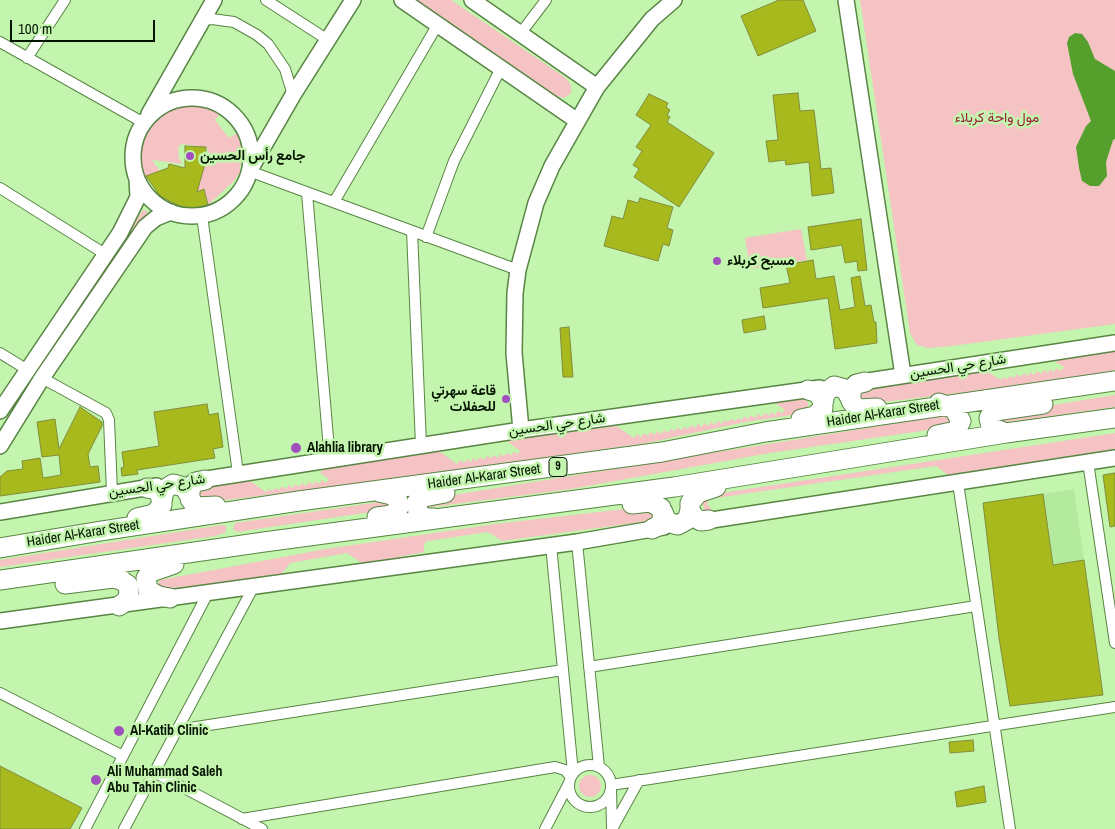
<!DOCTYPE html>
<meta charset="utf-8">
<style>
body{margin:0}
#map{position:relative;width:1115px;height:829px;overflow:hidden;background:#c3f5ae;font-family:"Archivo Narrow",sans-serif}
canvas{display:block}
.scale{position:absolute;left:10px;top:20px;width:145px;height:22px;box-sizing:border-box;border:2px solid #041400;border-top:0;padding-left:6px;font-size:15px;line-height:18px;white-space:nowrap;color:#041400;-webkit-text-stroke:4px #c3f5ae;paint-order:stroke}
</style>
<div id="map">
<canvas width="1115" height="829"></canvas>
<div class="scale">100 m</div>
</div>
<script>
const ctx = document.querySelector('canvas').getContext('2d');
ctx.lineJoin = 'round';
function fillPath(path, color) { ctx.fillStyle = color; ctx.fill(path, 'evenodd'); }
const shape = rows => new Path2D(rows.map(r => 'M' + r).join(''));
function strokePath(path, color, width, dash) { ctx.strokeStyle = color; ctx.lineWidth = width; ctx.lineCap = dash ? 'butt' : 'round'; ctx.setLineDash(dash || []); ctx.stroke(path); }
function label(font, color, halo, rows, align = 'center') {
  ctx.font = font + ' "Archivo Narrow",Vazirmatn,sans-serif'; ctx.lineWidth = 5; ctx.setLineDash([]); ctx.textBaseline = 'middle'; ctx.strokeStyle = halo; ctx.fillStyle = color; for (const [text, x, y, turn = 0] of rows) {
    ctx.save(); ctx.translate(x, y); ctx.rotate((+turn || 0) * Math.PI / 180); ctx.textAlign = isNaN(turn) ? turn : align; if (halo) ctx.strokeText(text, 0, 0); ctx.fillText(text, 0, 0); ctx.restore();
  }
}
fillPath(shape([
 [1074,489,1084,560,1053,565,1043,494]
]), '#b4ea9d');
fillPath(shape([
 [415,0,451,0,566,78,571,85,571,93,564,98,557,96],
 [860,0,1115,0,1115,324,952,346,928,348,917,345,910,333],
 [182,101,194,101,218,107,222,111,215,120,229,138,237,133,242,144,240,172,234,181,208,205,204,189,199,191,182,167,216,164,220,159,210,155,206,147,181,144,178,148,179,158,182,164,152,160,160,171,146,176,142,177,138,167,135,155,140,134,156,113,171,104],
 [143,210,147,211,147,217,42,368,40,365,42,359],
 [801,229,807,260,750,269,745,238],
 [1115,349,1115,370,1044,383,866,404,861,403,857,392,860,388,983,369,1001,380,1003,377,1007,379,1010,376,1014,378,1017,374,1021,377,1024,373,1028,376,1030,372,1034,375,1037,371,1041,374,1044,370,1048,373,1050,369,1054,372,1057,368,1061,371,1064,367,1051,359],
 [1115,395,1115,407,1001,423,994,417,1003,413],
 [802,397,806,399,809,405,806,410,799,414,745,422,647,443,358,484,209,502,205,502,199,496,204,487,247,479,266,492,269,489,272,491,275,488,279,490,282,486,286,489,289,485,293,488,295,484,299,487,302,483,306,486,309,482,313,485,315,481,319,484,322,480,326,483,329,479,320,473,324,468,439,451,457,464,460,460,464,463,467,459,471,462,473,458,477,461,480,457,484,460,487,456,491,458,494,455,498,458,500,454,504,456,507,453,511,455,514,452,518,454,520,451,507,441,616,426,634,438,637,434,641,437,644,433,648,436,650,432,655,435,657,431,661,434,664,430,668,433,671,429,675,431,677,428,682,430,684,427,688,429,691,425,695,428,698,424,702,427,704,423,708,426,711,422,715,425,718,421,722,424,724,420,728,422,731,419,735,421,738,418,742,420,744,416,748,419,751,415,755,418,758,414,762,417,765,413,769,416,771,412,775,415,778,411,782,413,785,410,771,400],
 [947,415,952,419,949,427,770,453,571,489,424,508,429,499],
 [1115,433,1115,449,948,475,936,466,709,499,707,504,713,511,704,511,702,496],
 [380,502,387,504,384,510,237,532,233,529,235,523],
 [642,507,654,514,653,519,649,521,502,541,488,532,427,541,424,544,424,552,363,564,347,553,290,563,281,575,161,590,158,585,160,580,326,549,495,524],
 [222,525,226,526,226,532,215,536,0,567,0,560],
 '579 786a11 11 0 1 1 22 0a11 11 0 1 1-22 0Z'
]), '#f5c3c4');
fillPath(shape([
 [1075,33,1082,34,1088,42,1095,59,1115,71,1115,139,1113,140,1106,162,1107,176,1099,186,1090,186,1082,181,1079,168,1076,147,1086,126,1091,121,1073,74,1067,43,1069,37]
]), '#559f2d');
const building = shape([
 [779,0,803,0,816,31,758,56,741,16,779,0],
 [798,93,800,111,814,110,821,169,831,168,834,193,812,196,809,162,786,165,785,160,769,162,766,141,778,140,773,95,798,93],
 [649,94,668,103,666,107,670,110,667,115,670,117,667,122,714,153,679,207,634,177,639,169,633,165,642,151,636,147,651,125,636,115,649,94],
 [185,146,206,147,205,164,197,192,204,189,208,205,191,209,181,207,160,196,146,176,168,168,169,164,185,168,185,146],
 [640,198,673,207,667,228,673,230,669,246,663,244,658,261,604,246,612,216,623,219,628,200,638,203,640,198],
 [861,219,867,270,858,271,857,261,845,263,842,245,811,250,808,227,861,219],
 [813,260,816,279,834,276,840,310,855,307,851,278,860,276,865,306,871,305,874,322,876,322,877,343,835,349,828,298,763,308,760,288,790,283,786,265,813,260],
 [764,316,766,329,744,333,742,320,764,316],
 [569,327,573,377,563,377,560,328,569,327],
 [207,404,209,415,218,413,223,447,213,449,215,458,137,470,138,474,122,476,121,468,124,467,122,452,159,446,154,412,207,404],
 [80,407,102,422,102,426,88,454,90,467,98,466,100,482,0,496,0,477,7,471,23,469,22,461,40,458,43,478,61,475,59,455,42,457,37,422,55,419,59,449,80,407],
 [1115,473,1115,526,1110,527,1103,475,1115,473],
 [1043,494,1053,565,1084,560,1103,695,1010,706,999,638,983,503,1043,494],
 [973,740,974,751,950,753,949,742,973,740],
 [0,766,82,808,70,829,0,829,0,766],
 [984,786,986,802,957,807,955,792,984,786]
]);
fillPath(building, '#a7b91c');
strokePath(building, '#818d3c', 1);
const street = shape([
 [266,0,328,40],
 [201,20,212,19,234,22,257,35,268,44,285,69,293,95],
 [520,34,546,0],
 [0,42,144,123],
 [27,58,65,0],
 [249,171,518,270],
 [0,188,105,254],
 [307,193,330,461],
 [334,202,438,24],
 [202,216,238,473],
 [412,231,421,445],
 [426,237,454,161,501,68],
 [0,353,26,369],
 [42,378,106,413,109,420,112,492],
 [1088,462,1115,643],
 [958,483,1010,829],
 [577,542,599,767],
 [551,545,573,773],
 [589,667,976,606],
 [0,693,123,756],
 [177,730,563,670],
 '569 786a21 21 0 1 1 42 0a21 21 0 1 1-42 0Z',
 [154,772,262,829],
 [611,785,1115,707],
 [611,790,612,826],
 [242,819,555,767,565,770,571,777],
 [85,829,208,593],
 [124,829,254,586],
 [545,829,569,783],
 [612,829,639,780]
]);
const secondary = shape([
 [402,0,576,120],
 [472,0,597,87],
 [846,0,903,375],
 '133 157a59 59 0 1 1 118 0a59 59 0 1 1-118 0Z',
 [149,114,214,0],
 [251,168,293,95,353,0],
 [855,383,1115,343],
 [0,411,120,233,138,197,137,179],
 [521,430,514,353,515,293,518,270,536,203,552,166,597,87,652,19,674,0],
 [0,446,42,378,145,227,156,218,171,212],
 [194,481,521,430,820,388],
 [0,512,157,486],
 [699,522,1115,458],
 [0,621,577,542,664,527]
]);
const highway = shape([
 [865,382,857,384,851,390,851,401,857,409,877,408],
 [823,404,825,393,834,386,845,389,850,398],
 [801,419,815,416,823,408,822,400,818,393,808,390],
 [1006,433,991,427,989,418,991,414,995,411,1043,404],
 [937,435,956,431,961,421,954,409,939,403],
 [205,480,196,482,190,488,190,499,196,507,216,506],
 [162,502,164,490,173,484,184,487,189,495],
 [632,504,650,502,661,508,663,519,658,526,652,529],
 [663,512,667,522,678,525,687,520,690,510],
 [377,517,392,515,400,506,396,496,379,492],
 [137,518,154,514,162,505,160,494,154,489,147,488],
 [434,518,426,518,418,514,417,502,424,497,445,493],
 [709,520,701,521,694,517,690,510,690,503,698,493,716,487],
 [0,548,101,531,299,501,662,452,765,432,1115,381],
 [0,580,264,542,674,487,1006,433,1115,418],
 [65,584,113,578,121,580,128,585,129,594,126,601,119,606],
 [170,598,159,596,148,590,146,578,151,572,174,564]
]);
strokePath(street, '#588544', 12);
strokePath(secondary, '#588544', 18);
strokePath(highway, '#588544', 21);
strokePath(street, '#fff', 10);
strokePath(secondary, '#fff', 15);
strokePath(highway, '#fff', 19);
for (const [x, y, r, color] of [
 [190,156,5,"#a14ebe"],
 [717,261,5,"#a14ebe"],
 [506,399,5,"#a14ebe"],
 [296,448,6,"#a14ebe"],
 [119,731,6,"#a14ebe"],
 [96,780,6,"#a14ebe"]
]) { const dot = new Path2D(); dot.arc(x, y, r, 0, 2 * Math.PI); ctx.fillStyle = color; ctx.fill(dot); strokePath(dot, '#c3f5ae', 2); }
for (const [x, y, w] of [
 [558,467,18]
]) { const box = new Path2D(); box.roundRect(x - w / 2, y - 9.5, w, 19, 4); ctx.fillStyle = '#c3f5ae'; ctx.fill(box); strokePath(box, '#041400', 1); }
label('bold 12px', '#041400', null, [
 ["9",558,467]
]);
label('14px', '#981f35', '#c3f5ae', [
 ["مول واحة كربلاء",997,118]
]);
label('bold 14px', '#041400', '#c3f5ae', [
 ["جامع رأس الحسين",200,156],
 ["مسبح كربلاء",727,261],
 ["قاعة سهرتي",496,391,"right"],
 ["للحفلات",496,407,"right"],
 ["Alahlia library",307,448],
 ["Al-Katib Clinic",130,731],
 ["Ali Muhammad Saleh",107,772],
 ["Abu Tahin Clinic",107,788]
], 'left');
label('14px', '#041400', '#c3f5ae', [
 ["شارع حي الحسين",958,367,-9],
 ["Haider Al-Karar Street",883,414,-9],
 ["شارع حي الحسين",557,425,-8],
 ["Haider Al-Karar Street",484,477,-8],
 ["شارع حي الحسين",157,486,-8],
 ["Haider Al-Karar Street",83,534,-9]
]);
</script>
